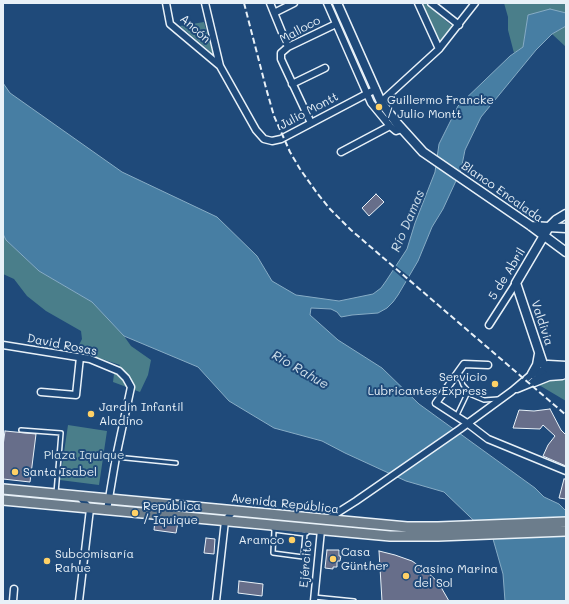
<!DOCTYPE html>
<meta charset="utf-8">
<style>
body{margin:0}
#map{position:relative;width:569px;height:604px;overflow:hidden;background:#1f4a7a;font-family:Mali,sans-serif}
canvas{display:block}
.frame{position:absolute;inset:0;border:4px solid #e8f1f8;pointer-events:none}
</style>
<div id="map">
<canvas width="569" height="604"></canvas>
<div class="frame"></div>
</div>
<script>
const ctx = document.querySelector('canvas').getContext('2d');
ctx.lineJoin = 'round';
function fillPath(path, color) { ctx.fillStyle = color; ctx.fill(path, 'evenodd'); }
const shape = rows => new Path2D(rows.map(r => 'M' + r).join(''));
function strokePath(path, color, width, dash) { ctx.strokeStyle = color; ctx.lineWidth = width; ctx.lineCap = dash ? 'butt' : 'round'; ctx.setLineDash(dash || []); ctx.stroke(path); }
function label(font, color, halo, rows, align = 'center') {
  ctx.font = font + ' Mali,sans-serif'; ctx.lineWidth = 4; ctx.setLineDash([]); ctx.textBaseline = 'middle'; ctx.strokeStyle = halo; ctx.fillStyle = color; for (const [text, x, y, turn = 0] of rows) {
    ctx.save(); ctx.translate(x, y); ctx.rotate((+turn || 0) * Math.PI / 180); ctx.textAlign = isNaN(turn) ? turn : align; if (halo) ctx.strokeText(text, 0, 0); ctx.fillText(text, 0, 0); ctx.restore();
  }
}
fillPath(shape([
 [422,3,425,3,452,26,439,42],
 [504,3,566,3,566,14,528,15,523,47,514,53,508,30,508,17],
 [204,22,213,54,180,26],
 [566,26,566,47,552,34],
 [3,234,6,240,39,271,92,302,124,336,131,346,151,360,148,375,140,392,113,382,114,374,120,365,87,354,78,347,82,339,81,331,46,311,27,296,14,279,3,274],
 [562,377,566,378,566,401,539,385,546,380],
 [68,425,107,431,99,485,60,480]
]), '#4a7e8a');
const water = shape([
 [550,9,566,13,566,26,552,34,536,50,481,117,465,150,461,170,443,209,432,227,418,261,398,295,393,302,387,308,378,313,352,315,341,317,337,312,331,309,311,308,310,315,338,340,382,368,419,404,535,488,544,497,559,504,566,511,566,601,505,601,503,574,493,539,444,492,406,481,345,453,322,441,274,428,229,401,198,367,124,336,92,302,39,271,6,240,3,234,3,83,10,93,122,172,217,217,257,256,272,281,296,295,339,301,373,294,381,288,386,281,407,249,415,223,435,172,439,144,458,106,510,56,523,47,528,15,550,9]
]);
fillPath(water, '#477ea3');
strokePath(water, '#87acc5', 1);
fillPath(shape([
 [395,265,411,278,408,283,392,269]
]), '#1f4a7a');
const building = shape([
 [376,194,384,202,369,216,362,208,376,194],
 [550,409,561,430,566,435,566,466,543,456,548,445,555,436,543,425,540,429,513,428,519,410,534,411,550,409],
 [5,431,36,434,30,482,3,479,3,446,5,431],
 [564,479,566,479,566,499,559,498,564,479],
 [155,520,178,522,176,533,154,530,155,520],
 [206,538,215,539,214,554,204,553,206,538],
 [327,550,339,550,339,556,341,556,340,561,337,561,337,567,333,567,333,569,325,568,327,550],
 [379,551,395,555,412,561,425,570,438,582,449,601,382,601,379,551],
 [239,581,263,584,262,596,238,593,239,581]
]);
fillPath(building, '#676e8a');
strokePath(building, '#e8f1f8', 1);
const lane = shape([
 [458,372,463,385,472,395,484,400,498,399],
 [456,417,468,392],
 [21,430,61,433,56,493],
 [116,457,176,463],
 [273,529,274,530,305,534,307,533],
 [274,530,273,553,303,557,305,534],
 [314,597,354,601]
]);
const street = shape([
 [166,3,170,24,220,66],
 [205,3,220,66,256,130,264,139,272,141,281,139,376,89],
 [270,3,288,47],
 [327,3,371,103,390,126,396,131,402,129],
 [418,3,439,49],
 [431,3,459,25],
 [274,13,294,3],
 [292,84,325,68],
 [381,102,439,49,475,3],
 [311,123,281,59,281,53,288,47,336,24],
 [341,152,390,126],
 [489,325,516,283],
 [3,345,90,359,119,371,126,378,131,387,116,457,107,510],
 [488,365,464,364,436,403,467,423,488,439,566,471],
 [517,389,534,382,541,374,548,370],
 [41,392,76,395,80,357],
 [79,496,90,509,79,601],
 [326,520,356,501,460,429,512,391,532,374,538,371,549,369],
 [13,601,14,589],
 [216,601,225,521,234,510],
 [314,601,321,530]
]);
const secondary = shape([
 [337,3,381,102,395,121,423,152,531,226,566,252],
 [566,214,556,220,549,227,516,283,543,364,549,369,566,373],
 [531,226,566,228],
 [548,365,566,366],
 [532,374,537,365,539,354],
 [534,382,549,376,562,375]
]);
const primary = shape([
 [3,489,407,527,438,527,566,522],
 [3,500,390,536,438,536,566,531]
]);
strokePath(lane, '#e8f1f8', 6);
strokePath(street, '#e8f1f8', 9);
strokePath(secondary, '#e8f1f8', 11);
strokePath(primary, '#e8f1f8', 12);
strokePath(lane, '#1f4a7a', 3);
strokePath(street, '#1f4a7a', 6);
strokePath(secondary, '#1f4a7a', 8);
strokePath(primary, '#6c7d8c', 9);
strokePath(shape([
 [244,3,266,88,274,116,290,152,300,169,317,193,330,209,351,230,566,415]
]), '#e8f1f8', 2, [6, 3]);
for (const [x, y, r, color] of [
 [379,107,4,"#ffd166"],
 [495,384,4,"#ffd166"],
 [91,414,4,"#ffd166"],
 [15,472,4,"#ffd166"],
 [135,513,4,"#ffd166"],
 [292,540,4,"#ffd166"],
 [333,559,4,"#ffd166"],
 [47,561,4,"#ffd166"],
 [406,576,4,"#ffd166"]
]) { const dot = new Path2D(); dot.arc(x, y, r, 0, 2 * Math.PI); ctx.fillStyle = color; ctx.fill(dot); strokePath(dot, '#1f4a7a', 1.5); }
label('12px', '#e8f1f8', '#1f4a7a', [
 ["Ancón",195,29,42],
 ["Malloco",300,30,-28],
 ["Julio Montt",309,111,-28],
 ["Blanco Encalada",502,192,35],
 ["5 de Abril",507,274,-58],
 ["Valdivia",542,323,72],
 ["David Rosas",62,345,11],
 ["Avenida República",285,504,6],
 ["Ejército",306,564,-85]
]);
label('12px', '#e8f1f8', '#1f4a7a', [
 ["Guillermo Francke",387,100],
 ["/ Julio Montt",387,114],
 ["Servicio",487,377,"right"],
 ["Lubricantes Express",487,391,"right"],
 ["Jardín Infantil",99,407],
 ["Aladino",99,421],
 ["Santa Isabel",23,472],
 ["República",143,506],
 ["/ Iquique",143,520],
 ["Aramco",284,540,"right"],
 ["Casa",341,552],
 ["Günther",341,566],
 ["Subcomisaría",55,554],
 ["Rahue",55,568],
 ["Casino Marina",414,569],
 ["del Sol",414,583]
], 'left');
label('12px', '#d0e0e8', '#1f4a7a', [
 ["Plaza Iquique",84,455]
]);
label('italic 13px', '#d0e0eb', '#1f4a7a', [
 ["Río Damas",408,221,-67],
 ["Río Rahue",300,370,30]
]);
</script>
